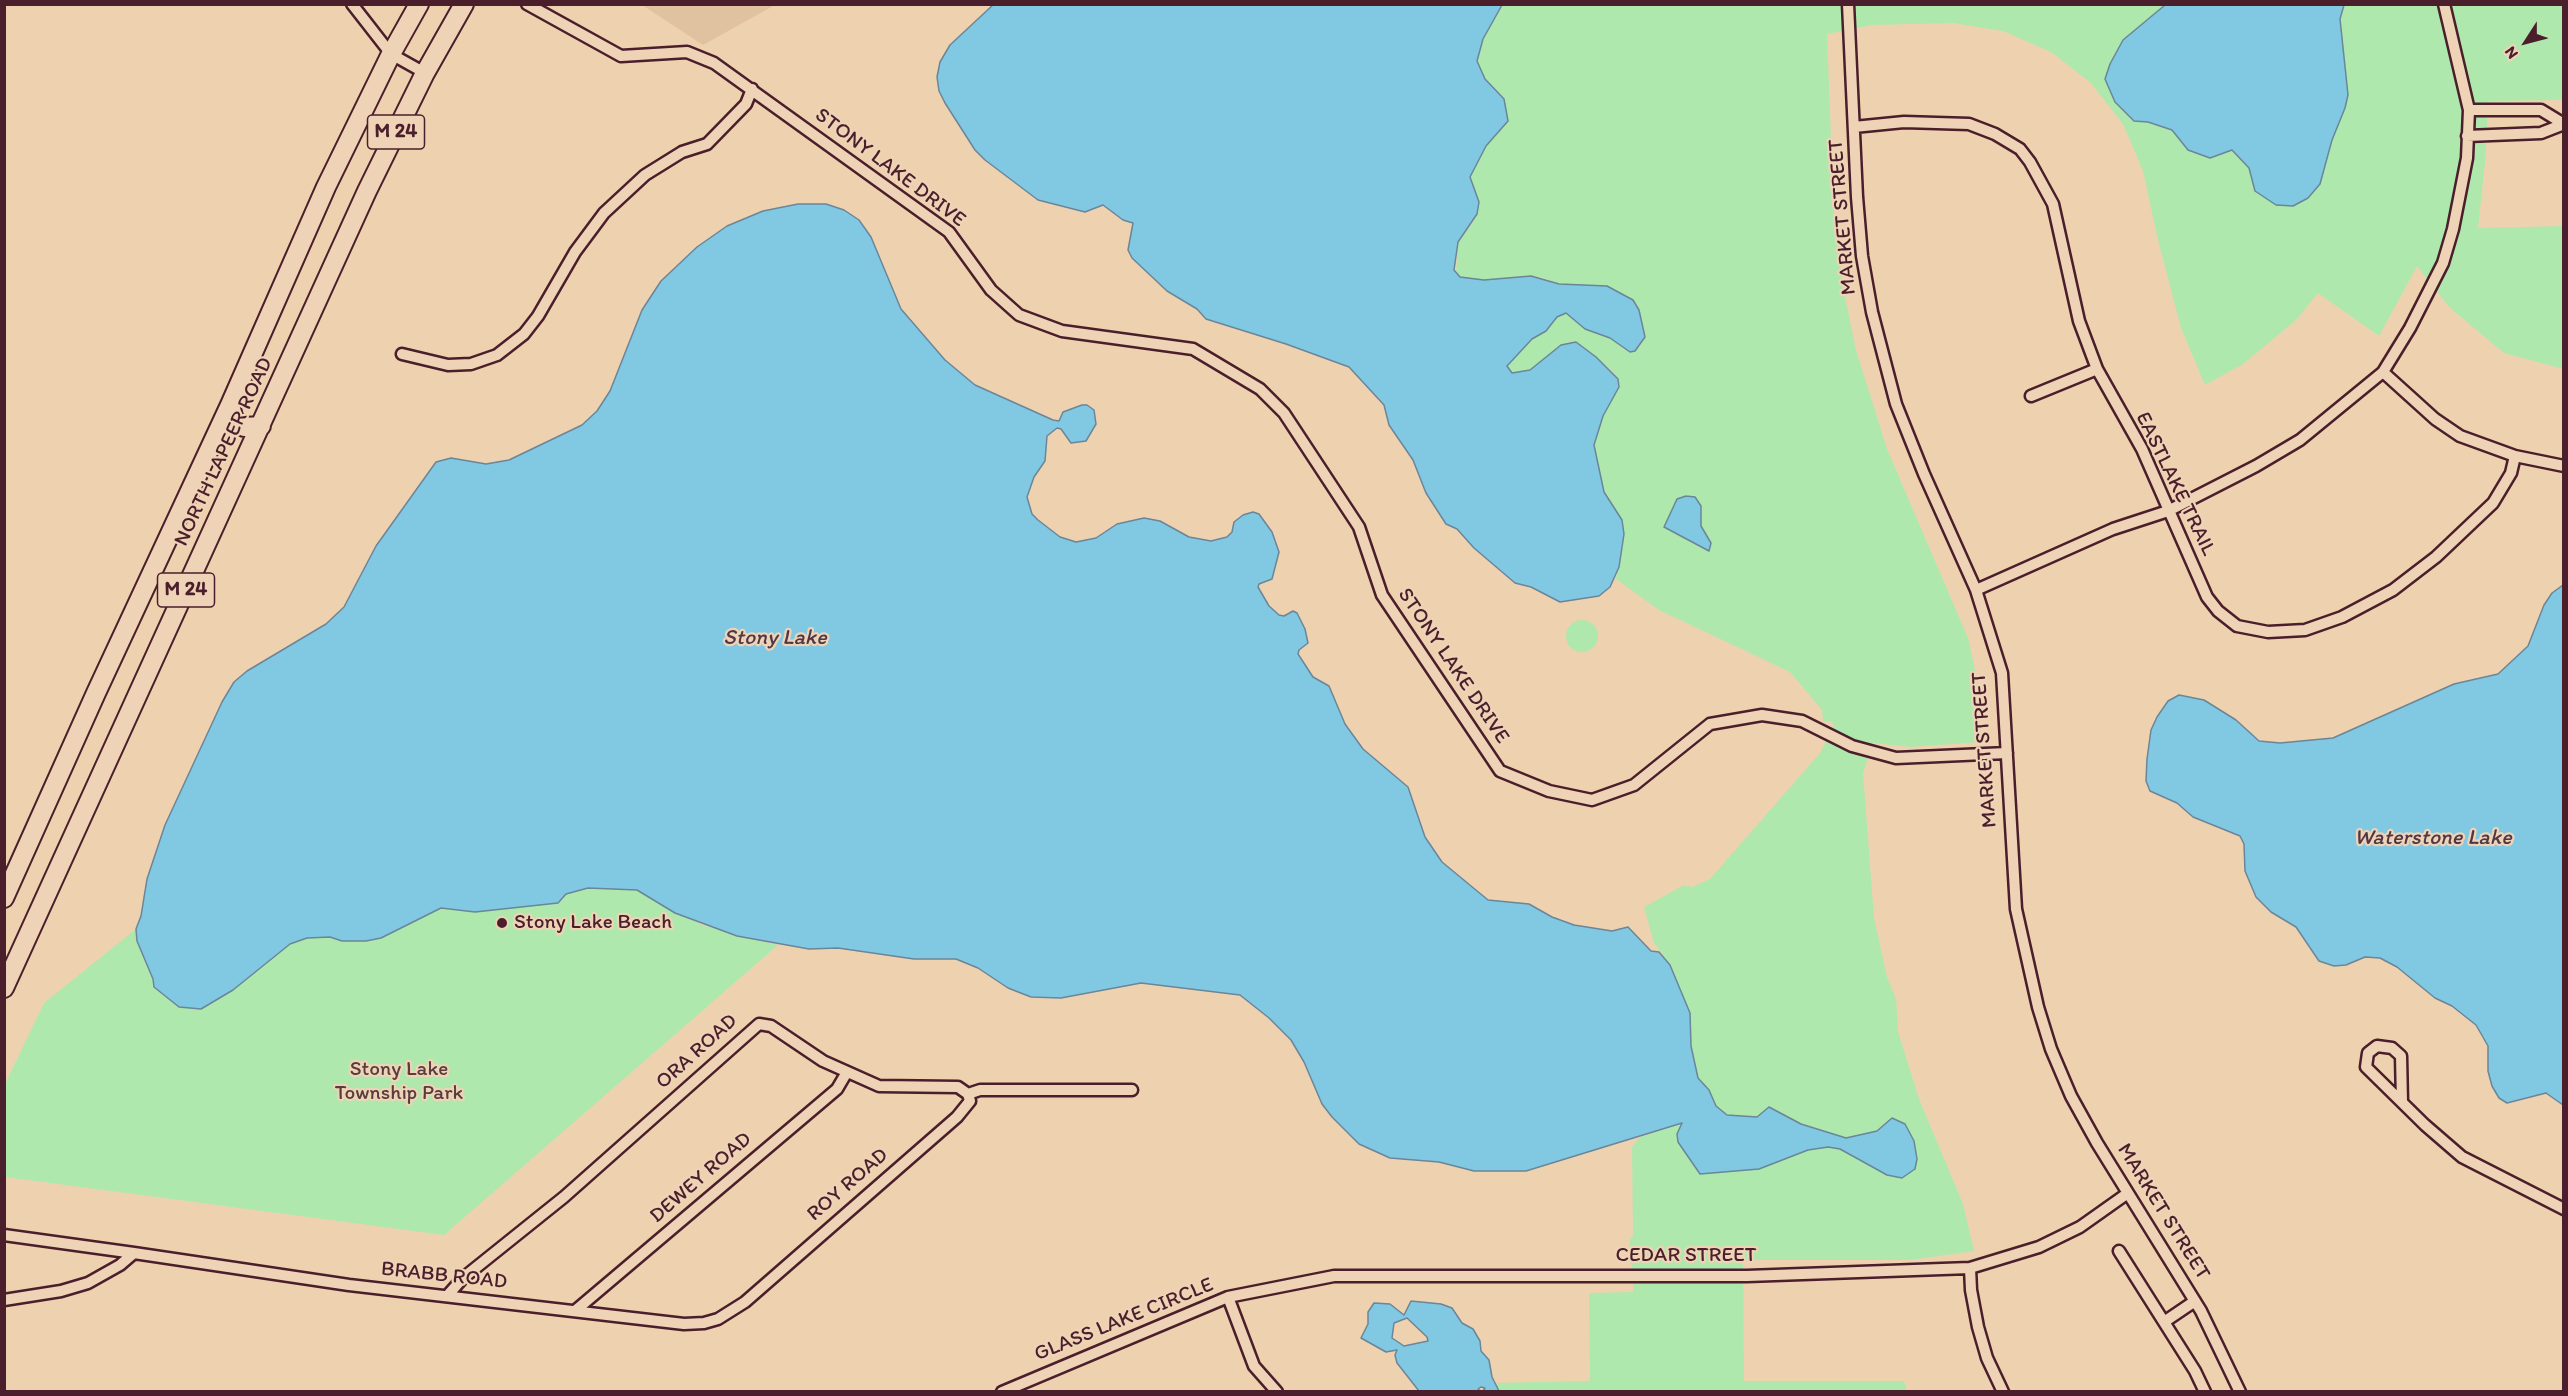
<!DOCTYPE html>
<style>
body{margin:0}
#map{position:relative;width:2568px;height:1396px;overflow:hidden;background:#eed2af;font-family:Itim,sans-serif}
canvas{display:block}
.frame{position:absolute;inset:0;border:6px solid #4a1f2b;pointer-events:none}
.north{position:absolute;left:2496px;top:12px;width:60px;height:60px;-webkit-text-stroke:4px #efd3b6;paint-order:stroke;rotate:234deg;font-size:16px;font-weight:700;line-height:24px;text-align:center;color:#4a1f2b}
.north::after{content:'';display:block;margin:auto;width:21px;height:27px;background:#4a1f2b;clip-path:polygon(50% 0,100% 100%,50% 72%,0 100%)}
</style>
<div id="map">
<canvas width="2568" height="1396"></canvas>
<div class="frame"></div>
<div class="north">N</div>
</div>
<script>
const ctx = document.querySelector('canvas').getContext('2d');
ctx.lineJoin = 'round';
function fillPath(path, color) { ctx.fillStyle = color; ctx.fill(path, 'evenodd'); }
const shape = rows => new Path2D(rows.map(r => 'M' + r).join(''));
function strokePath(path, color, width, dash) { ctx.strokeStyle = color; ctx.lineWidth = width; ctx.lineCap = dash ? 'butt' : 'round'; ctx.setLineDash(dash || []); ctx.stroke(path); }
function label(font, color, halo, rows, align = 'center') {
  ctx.font = font + ' Itim,sans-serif'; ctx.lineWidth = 4.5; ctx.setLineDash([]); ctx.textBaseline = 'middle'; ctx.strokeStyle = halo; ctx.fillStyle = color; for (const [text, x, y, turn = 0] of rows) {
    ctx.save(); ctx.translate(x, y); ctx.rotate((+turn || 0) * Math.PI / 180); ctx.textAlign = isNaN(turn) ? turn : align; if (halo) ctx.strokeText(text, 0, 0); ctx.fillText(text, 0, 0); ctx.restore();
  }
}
fillPath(shape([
 [642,5,642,4,775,5,703,45]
]), '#e0c2a0');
fillPath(shape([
 [1502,5,2563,5,2563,100,2488,101,2485,162,2478,228,2563,226,2563,369,2504,353,2449,307,2417,266,2379,336,2318,293,2296,320,2243,364,2205,385,2181,328,2158,240,2143,171,2123,124,2091,83,2051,52,2003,31,1953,23,1872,25,1827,34,1834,218,1844,292,1856,350,1887,449,1968,638,1978,683,1981,742,1910,747,1873,743,1863,773,1874,918,1887,977,1896,999,1898,1032,1919,1099,1963,1204,1974,1251,1910,1260,1743,1260,1744,1381,1904,1381,1907,1391,1492,1391,1493,1383,1590,1381,1589,1293,1633,1292,1633,1268,1629,1261,1630,1239,1633,1236,1632,1147,1640,1137,1650,1134,1698,1078,1691,1046,1690,1013,1666,959,1654,943,1644,907,1684,885,1692,887,1710,879,1820,753,1834,726,1832,722,1823,721,1822,710,1790,672,1659,610,1616,579,1624,534,1622,520,1604,492,1594,445,1603,416,1619,387,1614,373,1582,346,1569,342,1561,346,1530,370,1512,373,1508,370,1507,365,1528,343,1546,331,1557,317,1566,313,1585,329,1610,338,1624,349,1640,347,1645,332,1633,300,1607,286,1559,284,1541,277,1521,276,1484,280,1460,278,1456,274,1458,242,1473,222,1479,202,1470,177,1486,146,1496,136,1504,99,1485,79,1477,61,1483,39],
 '1566 636a16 16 0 1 1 32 0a16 16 0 1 1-32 0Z',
 [589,888,637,890,702,925,778,945,444,1235,5,1177,4,1086,44,1003,136,929,137,941,154,979,154,987,179,1007,201,1009,233,990,290,944,307,938,330,937,342,941,381,938,441,908,475,912,558,903,566,894]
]), '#aee8ad');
const water = shape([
 [994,4,1502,5,1483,39,1477,61,1485,79,1504,99,1508,121,1486,146,1470,177,1479,202,1477,214,1458,242,1454,270,1460,277,1484,280,1531,276,1559,284,1607,286,1633,300,1639,310,1645,337,1635,351,1630,352,1610,338,1585,329,1566,313,1557,317,1546,331,1532,339,1507,366,1512,373,1530,370,1561,345,1576,342,1596,357,1618,379,1619,387,1603,416,1594,445,1604,492,1622,520,1624,534,1619,567,1610,587,1599,596,1560,602,1531,587,1515,583,1474,548,1457,529,1446,524,1426,493,1413,460,1389,425,1384,405,1349,367,1286,344,1206,319,1197,309,1167,291,1132,258,1128,250,1133,223,1123,220,1103,205,1085,212,1038,200,985,160,975,150,945,103,939,91,937,77,940,62,950,45,994,4],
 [2165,5,2344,5,2340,19,2348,95,2345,108,2332,140,2320,184,2308,198,2293,206,2276,205,2255,191,2249,168,2232,150,2210,158,2188,150,2172,130,2148,122,2134,121,2115,102,2105,79,2110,64,2123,40,2165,5],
 [798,204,826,204,844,210,859,220,871,237,901,309,945,360,975,385,1053,420,1059,421,1063,412,1082,405,1087,405,1094,410,1096,424,1086,441,1071,443,1061,429,1057,428,1047,436,1045,461,1034,477,1027,497,1032,514,1038,520,1060,537,1076,542,1096,538,1117,524,1144,518,1160,521,1189,537,1211,541,1227,537,1232,532,1234,522,1243,515,1253,512,1259,514,1272,532,1279,552,1272,579,1259,584,1258,587,1269,606,1279,615,1284,616,1293,611,1297,613,1305,629,1308,643,1299,650,1298,654,1313,677,1329,686,1345,724,1363,749,1408,787,1425,837,1442,862,1488,900,1529,904,1552,917,1574,925,1612,931,1628,927,1651,951,1659,952,1670,965,1690,1013,1691,1046,1698,1078,1709,1090,1716,1106,1727,1115,1757,1117,1769,1107,1801,1124,1846,1138,1877,1131,1892,1118,1905,1124,1914,1141,1917,1159,1915,1169,1902,1178,1887,1175,1840,1149,1828,1147,1808,1150,1759,1169,1700,1174,1678,1142,1677,1134,1682,1123,1526,1171,1474,1171,1439,1162,1390,1158,1359,1144,1332,1117,1322,1104,1304,1062,1291,1040,1269,1018,1240,995,1141,983,1061,998,1031,997,1008,988,978,968,956,959,914,959,838,948,809,949,737,936,675,913,637,890,588,888,566,894,558,903,475,912,441,908,381,938,366,941,342,941,330,937,307,938,290,944,233,990,201,1009,179,1007,154,987,153,979,137,941,136,929,141,916,147,879,165,825,222,702,234,682,247,671,326,624,344,607,376,546,436,462,451,458,486,464,509,460,582,425,597,411,610,391,642,310,661,281,697,247,727,226,763,211,798,204],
 [1686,496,1695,497,1701,506,1701,526,1711,543,1709,551,1664,527,1677,499,1686,496],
 [2563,585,2563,1105,2546,1093,2507,1103,2499,1098,2492,1086,2488,1071,2488,1046,2476,1025,2452,1006,2435,998,2397,967,2380,958,2365,957,2346,965,2334,966,2319,961,2296,927,2271,912,2256,897,2245,871,2244,844,2240,836,2193,817,2177,803,2150,791,2146,781,2147,759,2151,730,2157,717,2168,701,2179,695,2204,700,2236,720,2259,741,2280,743,2333,738,2454,684,2498,674,2528,646,2544,605,2552,593,2563,585],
 [1411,1301,1441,1304,1452,1308,1462,1323,1473,1329,1480,1341,1481,1351,1489,1360,1492,1377,1499,1391,1483,1391,1485,1388,1481,1387,1478,1389,1481,1391,1419,1391,1397,1363,1395,1355,1397,1350,1386,1352,1361,1338,1368,1324,1368,1312,1374,1303,1390,1304,1404,1315,1411,1301],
 [1407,1318,1427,1337,1428,1341,1404,1346,1392,1338,1394,1323,1407,1318]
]);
fillPath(water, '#81c9e2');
strokePath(water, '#6b8599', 1.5);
const street = shape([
 [352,4,391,54,425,73],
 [527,4,621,56,687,52,714,63,949,232,991,290,1019,315,1062,331,1193,349,1260,389,1284,413,1359,527,1382,595,1500,771,1549,791,1592,800,1634,785,1710,724,1762,715,1802,721,1852,746,1896,758,2007,753],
 [1848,4,1857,197,1862,256,1872,312,1896,404,1924,474,1976,590,2002,673,2016,909,2038,1007,2051,1049,2071,1096,2097,1143,2201,1311,2240,1392],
 [2469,110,2541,110,2564,124],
 [1854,127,1904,122,1969,124,1995,134,2020,149,2030,162,2053,204,2079,321,2097,369,2142,449,2207,597,2218,611,2237,626,2268,632,2305,630,2342,617,2393,590,2436,557,2493,503,2511,473,2515,456],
 [2467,136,2541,133,2564,124],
 [402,354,448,365,471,364,497,355,524,334,538,316,575,252,604,213,645,175,682,152,707,144,746,104,752,89],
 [2383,372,2435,419,2460,436,2515,456,2564,466],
 [2031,396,2097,369],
 [1976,590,2113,529,2168,511,2256,466,2300,440,2383,372,2410,328,2443,263,2453,229,2467,158,2469,110,2444,4],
 [968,1094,980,1090,1132,1090],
 [2402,1102,2401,1056,2392,1048,2377,1046,2368,1053,2366,1067,2425,1125,2462,1157,2564,1209],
 [4,1235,134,1253],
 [2119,1251,2195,1371,2205,1392],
 [1970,1268,1971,1290,1978,1327,1987,1358,2003,1392],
 [447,1296,463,1278,564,1197,759,1024,771,1026,823,1061,879,1086,958,1087,968,1094],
 [1228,1297,1334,1276,1747,1276,1970,1268,2039,1247,2080,1227,2128,1193],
 [4,1300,61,1291,88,1283,120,1265,134,1253,349,1285,684,1324,704,1323,718,1319,745,1302,957,1117,970,1101,968,1094],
 [576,1310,837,1089,847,1072],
 [2164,1322,2195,1301],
 [1002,1392,1228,1297,1254,1366,1277,1392]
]);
const primary = shape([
 [230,405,234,420,244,427,261,426],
 [4,898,96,693,230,405,326,187,391,54,419,4],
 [4,988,367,191,425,73,464,4]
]);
strokePath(street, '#4a1f2b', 15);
strokePath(primary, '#4a1f2b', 22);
strokePath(street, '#efd3b6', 10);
strokePath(primary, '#efd3b6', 18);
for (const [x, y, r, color] of [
 [502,923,6,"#4a1f2b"]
]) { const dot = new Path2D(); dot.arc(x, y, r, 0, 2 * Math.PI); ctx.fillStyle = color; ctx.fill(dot); strokePath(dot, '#efd3b6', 2); }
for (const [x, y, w] of [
 [396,132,57],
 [186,590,57]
]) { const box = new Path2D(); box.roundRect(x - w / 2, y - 17, w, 34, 4.5); ctx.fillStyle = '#efd3b6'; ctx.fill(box); strokePath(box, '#4a1f2b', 1.5); }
label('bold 20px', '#4a1f2b', null, [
 ["M 24",396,132],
 ["M 24",186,590]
]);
label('21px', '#4a1f2b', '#efd3b6', [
 ["STONY LAKE DRIVE",890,168,37],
 ["MARKET STREET",1843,217,-95],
 ["NORTH LAPEER ROAD",224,452,-65],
 ["EASTLAKE TRAIL",2175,484,64],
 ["STONY LAKE DRIVE",1453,666,56],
 ["MARKET STREET",1985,750,-94],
 ["ORA ROAD",697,1052,-42],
 ["DEWEY ROAD",701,1178,-41],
 ["ROY ROAD",848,1185,-41],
 ["MARKET STREET",2163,1212,58],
 ["CEDAR STREET",1686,1256],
 ["BRABB ROAD",444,1276,6],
 ["GLASS LAKE CIRCLE",1124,1320,-22]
]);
label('21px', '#4a1f2b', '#efd3b6', [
 ["Stony Lake Beach",514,923]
], 'left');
label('21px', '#593d3e', '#efd3b6', [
 ["Stony Lake",399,1070],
 ["Township Park",399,1094]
]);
label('italic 22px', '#523846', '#efd3b6', [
 ["Stony Lake",775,638],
 ["Waterstone Lake",2433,838]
]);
</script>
